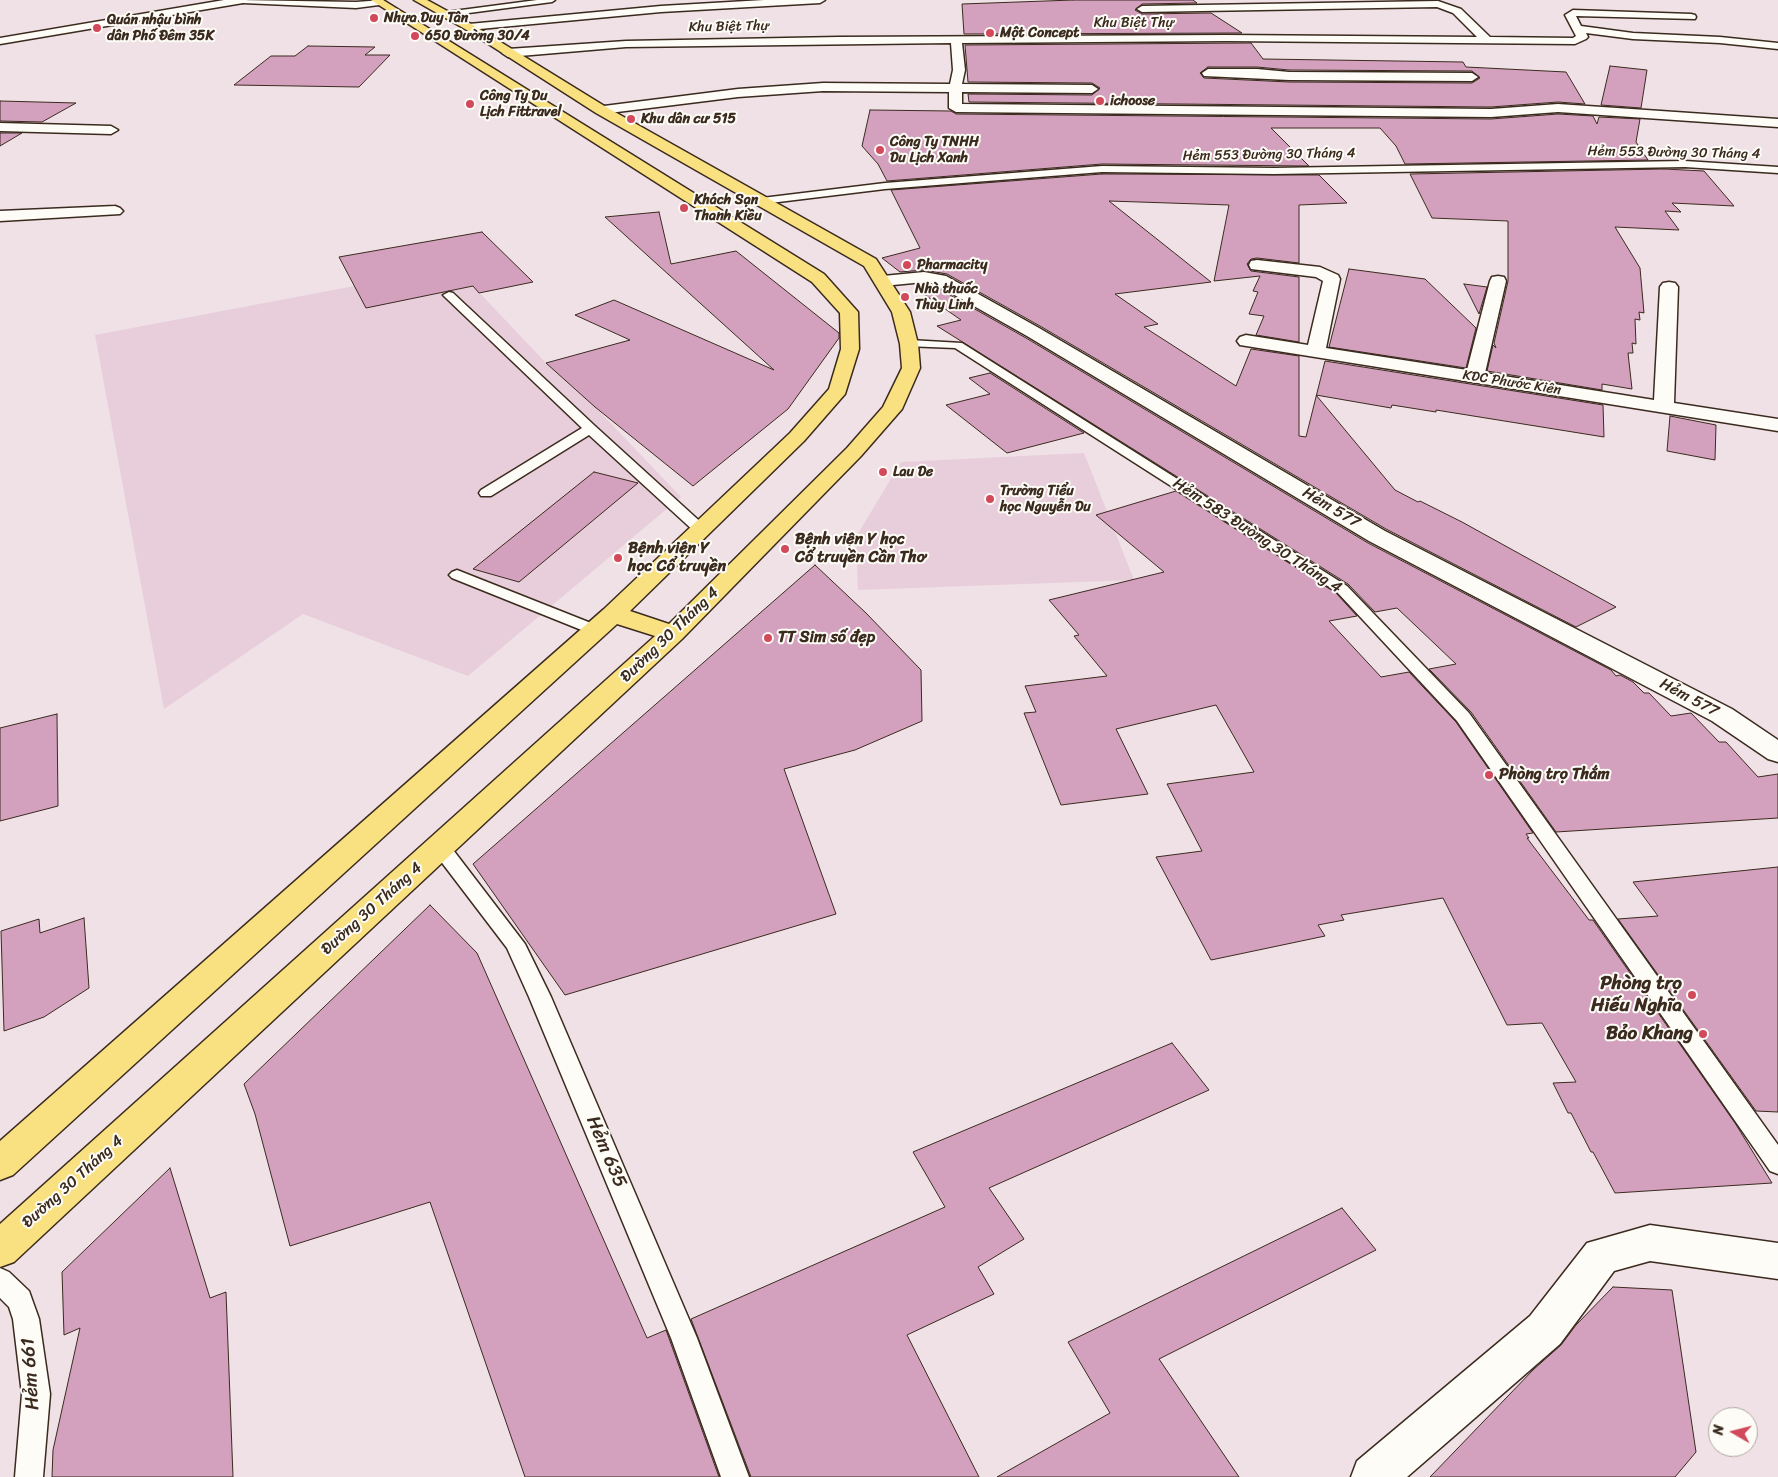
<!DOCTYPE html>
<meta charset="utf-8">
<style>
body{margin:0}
#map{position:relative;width:1778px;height:1477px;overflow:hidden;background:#f0e1e6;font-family:Sriracha,sans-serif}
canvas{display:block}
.north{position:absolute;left:1708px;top:1407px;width:50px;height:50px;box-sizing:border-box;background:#fdfcf7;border:1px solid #afa8a0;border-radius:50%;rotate:278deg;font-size:14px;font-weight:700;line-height:20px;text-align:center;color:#3b2a1e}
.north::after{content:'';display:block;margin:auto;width:18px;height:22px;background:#d1495b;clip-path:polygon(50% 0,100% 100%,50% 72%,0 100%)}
</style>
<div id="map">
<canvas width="1778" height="1477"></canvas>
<div class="north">N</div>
</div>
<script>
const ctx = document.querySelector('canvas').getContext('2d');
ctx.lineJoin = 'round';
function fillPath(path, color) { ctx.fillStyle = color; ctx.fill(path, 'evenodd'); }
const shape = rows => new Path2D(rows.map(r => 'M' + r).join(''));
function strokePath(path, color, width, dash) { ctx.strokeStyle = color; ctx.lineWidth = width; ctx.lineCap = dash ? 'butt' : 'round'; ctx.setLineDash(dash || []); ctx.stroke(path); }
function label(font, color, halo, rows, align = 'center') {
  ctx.font = font + ' Sriracha,sans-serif'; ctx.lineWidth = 4; ctx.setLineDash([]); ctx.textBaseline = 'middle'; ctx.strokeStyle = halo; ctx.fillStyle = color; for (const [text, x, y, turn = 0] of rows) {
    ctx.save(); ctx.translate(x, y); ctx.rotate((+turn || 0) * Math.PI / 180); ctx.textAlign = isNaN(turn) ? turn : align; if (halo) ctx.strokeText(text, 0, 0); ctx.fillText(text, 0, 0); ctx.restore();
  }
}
fillPath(shape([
 [455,267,546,363,595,407,681,497,468,676,303,614,164,709,95,335],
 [1084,453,1134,580,858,590,856,537,901,462]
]), '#e7ceda');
const building = shape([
 [1073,0,1193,0,1197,3,1142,4,1135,10,1142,14,1211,13,1242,33,964,34,962,4,1073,0],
 [1251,43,1263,59,1463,62,1466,67,1566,72,1585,104,1558,102,1491,107,969,102,968,94,1092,95,1100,88,1092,83,968,82,965,45,1251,43],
 [1208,67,1257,67,1289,70,1472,71,1480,78,1472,83,1289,82,1204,78,1200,73,1208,67],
 [308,46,375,47,365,55,390,55,359,87,234,85,271,56,295,56,308,46],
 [1610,66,1647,70,1641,108,1601,105,1610,66],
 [0,101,76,103,42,122,0,121,0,101],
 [870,110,951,111,956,114,1491,119,1558,114,1593,116,1597,124,1599,117,1640,119,1636,142,1648,160,1405,164,1396,146,1380,128,1271,128,1309,166,1102,164,887,181,878,164,862,146,870,110],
 [0,133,22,133,0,146,0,133],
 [1664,169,1704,171,1734,206,1672,203,1681,212,1665,211,1679,230,1615,227,1640,268,1644,313,1639,312,1640,320,1635,319,1636,344,1632,343,1633,353,1628,353,1632,389,1602,384,1602,390,1487,371,1493,345,1496,348,1494,343,1508,281,1508,221,1432,218,1410,174,1664,169],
 [1102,174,1319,175,1347,203,1299,205,1299,263,1257,258,1251,259,1247,264,1251,271,1299,277,1299,342,1256,335,1264,316,1249,314,1258,292,1253,291,1260,276,1214,281,1229,205,1109,201,1211,282,1115,294,1158,324,1144,327,1236,386,1251,349,1299,356,1299,436,1306,437,1325,361,1603,405,1604,437,1436,410,1436,412,1392,405,1391,408,1316,395,1395,490,1418,502,1420,501,1462,522,1616,607,1576,627,1386,529,1040,326,947,274,924,270,900,272,882,258,920,248,891,190,1102,174],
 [659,212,671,264,736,251,839,333,839,338,788,409,693,486,595,407,546,363,630,340,575,315,614,300,774,370,605,217,659,212],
 [482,232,533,282,479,293,473,286,366,308,339,257,482,232],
 [1349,269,1425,279,1476,328,1466,368,1329,347,1349,269],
 [924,284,934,286,1026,338,1368,543,1611,670,1616,676,1620,675,1633,682,1644,693,1649,693,1671,716,1691,713,1719,742,1726,742,1758,777,1778,774,1778,818,1556,832,1471,712,1429,669,1456,664,1397,608,1375,612,1348,584,937,326,961,320,918,290,921,289,915,285,924,284],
 [1464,284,1487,287,1479,314,1464,284],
 [990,373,1084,433,1007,453,946,405,990,394,969,378,990,373],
 [1670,416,1716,425,1715,460,1667,451,1670,416],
 [594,472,638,483,519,582,473,569,594,472],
 [1176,491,1336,593,1357,616,1329,621,1381,677,1409,672,1456,722,1533,833,1526,834,1529,838,1527,838,1589,920,1593,920,1735,1123,1772,1183,1615,1193,1593,1152,1591,1152,1571,1113,1568,1113,1553,1083,1576,1082,1542,1023,1507,1025,1443,898,1341,915,1344,920,1318,925,1325,936,1211,960,1156,857,1202,851,1167,784,1254,772,1216,705,1116,729,1148,794,1061,805,1024,713,1036,712,1025,686,1107,676,1074,636,1079,635,1049,600,1164,572,1096,515,1176,491],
 [815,565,866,613,921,670,922,721,855,750,784,769,836,914,565,995,473,864,815,565],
 [57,714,58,806,0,821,0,728,57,714],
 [1778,867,1778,1112,1756,1111,1618,919,1658,916,1633,882,1778,867],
 [430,905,477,953,647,1338,666,1330,719,1477,525,1477,430,1202,290,1246,255,1114,244,1084,430,905],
 [84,918,89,988,44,1017,4,1031,1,931,39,919,40,933,84,918],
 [1172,1043,1209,1090,989,1188,1024,1239,978,1267,994,1294,907,1335,979,1477,751,1477,691,1319,945,1207,913,1152,1172,1043],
 [170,1168,210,1298,226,1292,233,1477,52,1477,53,1450,80,1328,64,1335,62,1272,170,1168],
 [1342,1208,1376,1250,1159,1359,1239,1477,997,1477,1110,1413,1068,1342,1342,1208],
 [1613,1287,1672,1290,1696,1452,1675,1477,1430,1477,1533,1370,1561,1345,1576,1325,1613,1287]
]);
fillPath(building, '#d3a1be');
strokePath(building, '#3b2a1e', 1);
const lane = shape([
 [537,0,555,0,552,2,446,16,443,14,446,12,537,0],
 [1685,161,1778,167,1778,173,1685,167,1274,174,1102,172,885,189,762,204,757,201,762,198,885,183,1102,166,1274,168,1685,161],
 [449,292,453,293,595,426,705,526,707,529,705,532,695,532,589,435,491,496,481,496,479,493,481,490,582,428,445,297,443,295,449,292],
 [909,340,962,343,1347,586,1469,713,1778,1145,1778,1174,1770,1171,1457,721,1337,592,955,348,905,346,903,344,909,340],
 [457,570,601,627,603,630,601,633,589,633,452,578,449,575,452,572,457,570],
 [440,840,447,842,525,944,551,997,697,1338,749,1477,721,1477,671,1338,529,997,507,948,430,847,433,842,440,840],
 [0,1268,9,1272,29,1291,39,1319,50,1394,43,1477,15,1477,22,1394,13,1319,9,1307,0,1298,0,1268]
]);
const street = shape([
 [238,0,356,2,383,0,384,2,379,5,356,8,243,3,238,0],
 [764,0,825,0,820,3,661,12,469,30,463,27,469,24,661,6,764,0],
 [1438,1,1461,9,1490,37,1573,38,1576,36,1565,15,1573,10,1691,14,1695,15,1696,17,1695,19,1576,16,1581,26,1633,33,1720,37,1778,43,1778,49,1720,43,1633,39,1586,33,1588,37,1586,39,1575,44,1226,41,962,43,965,70,962,84,1092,85,1098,89,1092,93,962,92,962,104,1491,109,1558,104,1778,119,1778,127,1558,112,1491,117,956,112,949,108,949,92,823,91,738,97,601,114,594,110,596,107,738,89,823,83,950,84,953,70,951,43,626,47,508,57,502,53,508,49,626,41,839,37,1226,35,1477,37,1453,13,1437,7,1142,12,1137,9,1142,6,1438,1],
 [1208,69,1257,69,1289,72,1472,73,1478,77,1472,81,1289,80,1204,76,1202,73,1208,69],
 [0,123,111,126,118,130,111,134,0,131,0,123],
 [115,206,120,208,123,211,120,214,0,221,0,211,115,206],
 [1257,260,1320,267,1338,275,1340,279,1326,348,1467,370,1490,281,1492,277,1498,276,1504,277,1506,281,1485,373,1654,400,1660,287,1663,283,1669,282,1675,283,1678,287,1674,403,1778,419,1778,431,1240,345,1237,341,1240,337,1246,335,1308,345,1323,281,1316,277,1251,269,1249,265,1251,261,1257,260],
 [924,272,946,276,1039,328,1385,531,1732,709,1778,740,1778,762,1768,759,1712,721,1369,541,1027,336,935,284,924,282,883,286,877,285,875,281,877,277,883,276,924,272],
 [1650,1225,1778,1243,1778,1279,1650,1261,1614,1271,1560,1344,1407,1477,1351,1477,1357,1461,1530,1316,1587,1243,1650,1225]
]);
const secondary = shape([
 [224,0,248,0,243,3,0,44,0,38,224,0]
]);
const primary = shape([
 [371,0,383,0,824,274,858,312,859,349,845,394,804,441,630,611,669,624,847,448,883,407,902,368,900,344,892,312,864,266,596,113,465,29,414,0,427,0,473,25,606,107,876,259,910,312,918,344,920,368,902,409,861,456,682,639,14,1262,0,1267,0,1224,655,636,617,624,13,1175,0,1180,0,1141,604,609,790,433,829,389,841,349,840,313,812,282,371,0]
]);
strokePath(lane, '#3b2a1e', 3);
strokePath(street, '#3b2a1e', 3);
strokePath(secondary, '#3b2a1e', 3);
strokePath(primary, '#3b2a1e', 3);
fillPath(lane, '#fdfcf7');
fillPath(street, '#fdfcf7');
fillPath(secondary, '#fdfcf7');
fillPath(primary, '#f9e181');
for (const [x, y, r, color] of [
 [374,18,5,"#d1495b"],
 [97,28,5,"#d1495b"],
 [990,33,5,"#d1495b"],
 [415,36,5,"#d1495b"],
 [1100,101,5,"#d1495b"],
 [470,104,5,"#d1495b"],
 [631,119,5,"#d1495b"],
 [880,150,5,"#d1495b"],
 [684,208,5,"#d1495b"],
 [907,265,5,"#d1495b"],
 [905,297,5,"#d1495b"],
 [883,472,5,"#d1495b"],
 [990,499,5,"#d1495b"],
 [785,549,5,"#d1495b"],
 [618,558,5,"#d1495b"],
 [768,638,5,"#d1495b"],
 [1489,775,5,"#d1495b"],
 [1692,995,5,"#d1495b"],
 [1703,1034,5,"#d1495b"]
]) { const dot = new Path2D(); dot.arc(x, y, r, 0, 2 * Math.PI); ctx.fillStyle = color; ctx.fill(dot); strokePath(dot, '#fdfcf7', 2); }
label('bold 14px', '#3b2a1e', '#fdfcf7', [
 ["Nhựa Duy Tân",384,18],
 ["Quán nhậu bình",107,20],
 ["dân Phố Đêm 35K",107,36],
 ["Một Concept",1000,33],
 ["650 Đường 30/4",425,36],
 ["Công Ty Du",480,96],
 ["Lịch Fittravel",480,112],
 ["ichoose",1110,101],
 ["Khu dân cư 515",641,119],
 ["Công Ty TNHH",890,142],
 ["Du Lịch Xanh",890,158],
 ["Khách Sạn",694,200],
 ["Thanh Kiều",694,216],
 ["Pharmacity",917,265],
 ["Nhà thuốc",915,289],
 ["Thùy Linh",915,305],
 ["Lau De",893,472],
 ["Trường Tiểu",1000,491],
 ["học Nguyễn Du",1000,507]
], 'left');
label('14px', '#3b2a1e', '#fdfcf7', [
 ["Khu Biệt Thự",1134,23],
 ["Khu Biệt Thự",729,27,-1],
 ["Hẻm 553 Đường 30 Tháng 4",1674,153,1],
 ["Hẻm 553 Đường 30 Tháng 4",1269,155,-1],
 ["KDC Phước Kiên",1512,383,9]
]);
label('16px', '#3b2a1e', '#fdfcf7', [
 ["Hẻm 577",1331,508,31],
 ["Hẻm 583 Đường 30 Tháng 4",1257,536,33],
 ["Đường 30 Tháng 4",670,635,-44],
 ["Hẻm 577",1689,698,28],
 ["Đường 30 Tháng 4",372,909,-42],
 ["Đường 30 Tháng 4",73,1182,-42]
]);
label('bold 16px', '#3b2a1e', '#fdfcf7', [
 ["Bệnh viện Y học",795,540],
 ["Cổ truyền Cần Thơ",795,558],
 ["Bệnh viện Y",628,549],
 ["học Cổ truyền",628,567],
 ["TT Sim số đẹp",778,638],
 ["Phòng trọ Thắm",1499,775]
], 'left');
label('bold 19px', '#3b2a1e', '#fdfcf7', [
 ["Phòng trọ",1682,984],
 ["Hiếu Nghĩa",1682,1006],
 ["Bảo Khang",1693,1034]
], 'right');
label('19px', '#3b2a1e', '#fdfcf7', [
 ["Hẻm 635",606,1152,67],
 ["Hẻm 661",31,1374,-94]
]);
</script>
